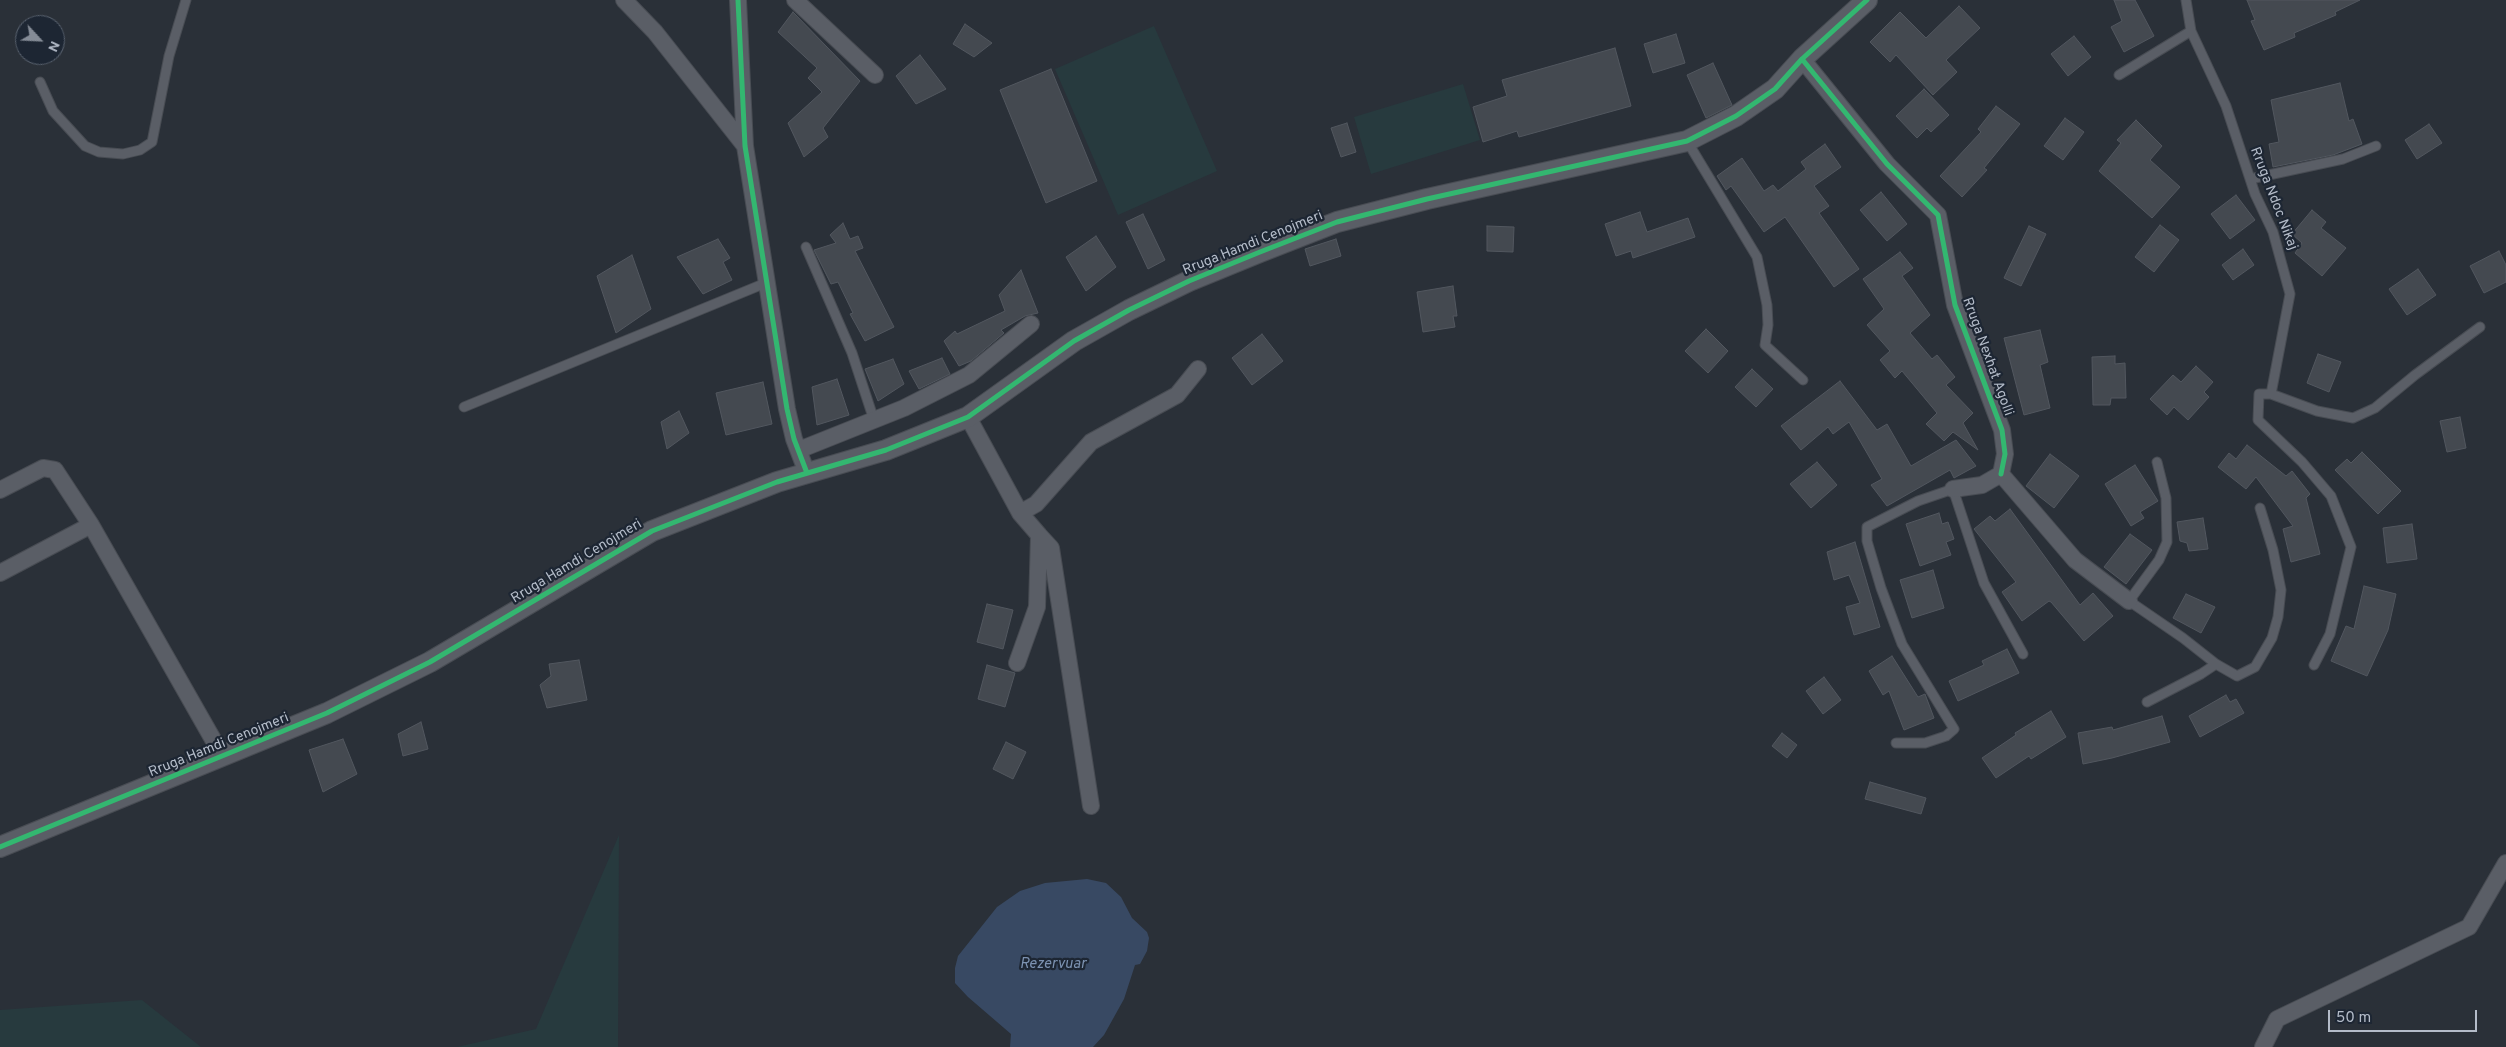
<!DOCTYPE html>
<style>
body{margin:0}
#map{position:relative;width:2506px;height:1047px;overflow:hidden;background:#2a3038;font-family:Overpass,sans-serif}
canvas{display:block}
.north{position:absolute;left:15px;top:15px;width:50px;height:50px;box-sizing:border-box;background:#1d2633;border:1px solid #59626f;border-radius:50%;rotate:115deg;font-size:14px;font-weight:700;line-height:20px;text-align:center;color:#b4bcc9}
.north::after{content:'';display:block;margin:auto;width:18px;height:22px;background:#848b96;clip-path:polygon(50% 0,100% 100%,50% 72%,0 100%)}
.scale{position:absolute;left:2328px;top:1010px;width:149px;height:22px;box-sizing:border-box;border:2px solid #b4bcc9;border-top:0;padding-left:6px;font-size:15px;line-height:18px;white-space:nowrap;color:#b4bcc9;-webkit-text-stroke:4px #1d2633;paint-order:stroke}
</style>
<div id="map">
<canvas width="2506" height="1047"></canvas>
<div class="north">N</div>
<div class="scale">50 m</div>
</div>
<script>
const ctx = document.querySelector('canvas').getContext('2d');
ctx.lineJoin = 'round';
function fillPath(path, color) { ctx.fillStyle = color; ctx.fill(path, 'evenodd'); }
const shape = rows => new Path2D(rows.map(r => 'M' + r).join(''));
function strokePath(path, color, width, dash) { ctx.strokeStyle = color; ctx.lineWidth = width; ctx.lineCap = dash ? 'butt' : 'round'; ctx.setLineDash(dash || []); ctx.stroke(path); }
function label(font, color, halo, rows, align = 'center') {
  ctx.font = font + ' Overpass,sans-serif'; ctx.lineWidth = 4.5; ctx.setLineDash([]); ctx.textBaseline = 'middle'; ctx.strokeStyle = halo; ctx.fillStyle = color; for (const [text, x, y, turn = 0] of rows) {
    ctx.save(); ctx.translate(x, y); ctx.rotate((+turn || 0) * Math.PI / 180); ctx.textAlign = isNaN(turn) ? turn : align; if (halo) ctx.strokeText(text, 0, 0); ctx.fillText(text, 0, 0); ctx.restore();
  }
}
fillPath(shape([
 [1154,26,1217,171,1118,215,1055,69],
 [1463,84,1480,140,1371,174,1354,117],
 [619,835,618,1047,457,1047,536,1029],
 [142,1000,201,1047,0,1047,0,1010]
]), '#273a3e');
fillPath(shape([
 [1087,879,1106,883,1121,897,1132,918,1147,932,1149,938,1147,951,1140,964,1135,965,1124,999,1104,1035,1093,1047,1010,1047,1011,1034,968,997,955,983,955,968,958,956,997,907,1020,891,1045,883]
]), '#384963');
const building = shape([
 [2114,0,2135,0,2154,36,2124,52,2111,27,2122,21,2114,0],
 [2247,0,2360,0,2335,12,2336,15,2294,33,2295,37,2264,50,2251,21,2255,20,2247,0],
 [1959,6,1980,28,1946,60,1957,72,1933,95,1896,55,1890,62,1870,42,1900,12,1926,38,1959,6],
 [793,12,860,81,823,128,828,137,804,157,788,123,822,92,808,78,817,68,778,32,793,12],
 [965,24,992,43,974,57,953,44,965,24],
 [1676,34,1685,63,1653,73,1644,44,1676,34],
 [2074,36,2091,57,2068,76,2051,54,2074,36],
 [1615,48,1631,106,1519,137,1517,131,1483,142,1473,107,1507,96,1502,80,1615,48],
 [920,55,946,89,916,104,896,76,920,55],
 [1713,63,1732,105,1706,118,1687,75,1713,63],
 [1051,69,1097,181,1046,203,1000,90,1051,69],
 [2340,83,2349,121,2353,119,2362,144,2333,155,2273,167,2269,144,2279,142,2271,100,2340,83],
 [1924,89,1949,115,1931,132,1927,128,1917,138,1896,116,1924,89],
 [1996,106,2020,124,1984,168,1987,170,1962,197,1940,176,1981,132,1978,129,1996,106],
 [2065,118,2084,132,2063,160,2044,146,2065,118],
 [2136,120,2162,146,2150,160,2180,187,2152,218,2099,171,2121,143,2117,140,2136,120],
 [1347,123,1356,152,1341,157,1331,128,1347,123],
 [2429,124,2442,143,2417,159,2405,140,2429,124],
 [1825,144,1841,167,1814,186,1829,206,1819,213,1859,269,1834,287,1785,217,1764,232,1731,186,1726,190,1717,176,1742,158,1764,191,1773,185,1778,191,1806,169,1801,162,1825,144],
 [1881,192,1907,224,1887,241,1860,210,1881,192],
 [2236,195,2255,220,2230,239,2211,214,2236,195],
 [2312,210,2326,222,2321,228,2346,248,2322,276,2295,253,2302,243,2292,234,2312,210],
 [1640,212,1647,232,1688,218,1695,237,1633,258,1631,251,1616,256,1605,224,1640,212],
 [1143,214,1165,260,1148,269,1126,222,1143,214],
 [843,223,850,239,858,236,863,248,855,251,894,327,865,341,850,314,853,313,838,282,831,284,814,250,836,243,830,235,843,223],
 [2160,225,2179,240,2154,272,2135,257,2160,225],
 [1487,226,1514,227,1513,252,1487,251,1487,226],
 [2029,226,2046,234,2021,286,2004,278,2029,226],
 [1096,236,1116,267,1086,291,1066,257,1096,236],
 [718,239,730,258,723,262,732,280,703,294,677,257,718,239],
 [1336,239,1341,256,1310,266,1305,249,1336,239],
 [2243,249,2254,265,2233,280,2222,265,2243,249],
 [2499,251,2506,265,2506,282,2484,293,2470,266,2499,251],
 [1900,252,1913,268,1902,276,1930,315,1910,333,1932,359,1937,355,1955,377,1946,385,1973,413,1963,423,1978,450,1953,432,1944,441,1926,424,1937,413,1902,371,1895,378,1880,360,1890,351,1867,325,1884,309,1863,279,1900,252],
 [632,255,651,309,616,333,597,276,632,255],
 [2418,269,2436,295,2407,315,2389,289,2418,269],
 [1021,270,1038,313,1025,316,1001,330,1004,333,971,361,959,366,944,341,955,331,957,334,1005,311,999,295,1021,270],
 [1453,286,1457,316,1453,316,1455,327,1423,332,1417,292,1453,286],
 [1706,329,1728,351,1708,373,1685,351,1706,329],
 [2040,330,2048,362,2040,365,2050,408,2024,415,2004,338,2040,330],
 [1262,334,1283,361,1252,385,1232,358,1262,334],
 [2318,354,2341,362,2329,392,2307,383,2318,354],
 [2115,356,2115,364,2125,363,2126,398,2111,398,2110,405,2093,405,2092,357,2115,356],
 [942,358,950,374,919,389,909,371,942,358],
 [893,359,904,384,878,401,865,369,893,359],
 [2196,366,2213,382,2204,392,2209,397,2188,420,2174,407,2167,415,2150,399,2173,375,2181,382,2196,366],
 [1752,369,1773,389,1756,407,1735,387,1752,369],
 [837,379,849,415,817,425,812,387,837,379],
 [1840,381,1877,430,1887,424,1911,466,1956,440,1976,466,1954,478,1950,470,1887,506,1871,485,1882,479,1849,422,1833,434,1828,427,1801,450,1781,426,1840,381],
 [763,382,772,424,726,435,716,393,763,382],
 [679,411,689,433,667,449,661,422,679,411],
 [2460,417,2466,448,2447,452,2440,421,2460,417],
 [2247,445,2286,476,2292,471,2310,494,2306,498,2320,554,2291,562,2283,529,2293,526,2256,477,2246,489,2218,467,2229,453,2236,459,2247,445],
 [2362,452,2401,491,2378,514,2335,470,2347,459,2351,463,2362,452],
 [2050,454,2079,476,2054,508,2026,486,2050,454],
 [1817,462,1837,485,1811,508,1790,484,1817,462],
 [2135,465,2158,501,2140,512,2144,518,2131,526,2105,484,2135,465],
 [2010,509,2080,605,2093,593,2113,616,2084,641,2051,602,2049,601,2022,621,2002,592,2016,582,1974,529,1990,516,1995,521,2010,509],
 [1939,513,1942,524,1948,522,1954,539,1946,542,1951,555,1920,566,1906,524,1939,513],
 [2203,518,2208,549,2189,551,2187,543,2180,541,2177,522,2203,518],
 [2412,524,2417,559,2387,563,2383,528,2412,524],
 [2130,534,2152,550,2126,584,2104,567,2130,534],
 [1855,542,1880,627,1854,635,1846,607,1860,603,1849,575,1834,580,1827,552,1855,542],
 [1933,570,1944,608,1912,618,1900,580,1933,570],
 [2364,586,2396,594,2388,630,2367,676,2331,661,2346,626,2354,629,2364,586],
 [2186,594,2215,607,2201,633,2173,618,2186,594],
 [987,604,1013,610,1003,649,977,642,987,604],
 [2007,649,2019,673,1958,701,1949,681,1984,665,1982,661,2007,649],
 [1892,656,1918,697,1925,694,1934,718,1904,730,1889,691,1883,695,1869,671,1892,656],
 [579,660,587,700,547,708,540,685,551,676,549,664,579,660],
 [987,665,1015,673,1005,707,978,699,987,665],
 [1824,677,1841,700,1823,714,1806,691,1824,677],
 [2226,695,2230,702,2236,699,2244,713,2200,737,2189,716,2226,695],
 [2051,711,2066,737,2031,759,2029,756,1996,778,1982,758,2016,735,2015,733,2051,711],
 [2162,716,2170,742,2112,758,2083,764,2078,733,2112,727,2113,730,2162,716],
 [421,722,428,749,403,756,398,734,421,722],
 [1782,733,1797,745,1787,758,1772,746,1782,733],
 [343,739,357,774,323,792,309,750,343,739],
 [1006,742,1026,752,1013,779,993,769,1006,742],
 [1870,782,1926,798,1921,814,1865,799,1870,782]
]);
fillPath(building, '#444950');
strokePath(building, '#52575f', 1);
const service = shape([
 [2186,0,2191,31,2226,106,2255,194,2273,232,2290,294,2271,394,2259,394,2258,420,2302,462,2331,496,2351,547,2330,634,2314,665],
 [2119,75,2191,31],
 [40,82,53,111,85,146,99,152,123,154,140,150,152,142,169,56,186,0],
 [1687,141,1757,257,1767,305,1768,325,1765,345,1803,380],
 [2250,179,2343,159,2376,146],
 [806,247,852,353,874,420],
 [2271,394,2317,411,2353,418,2375,408,2415,375,2480,327],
 [464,407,768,282],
 [2157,462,2166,498,2167,542,2159,560,2129,601,2183,638,2216,664,2237,676,2255,667,2272,638,2278,617,2281,590,2273,550,2260,508],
 [2147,702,2201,674,2216,664],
 [1896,743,1925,743,1946,736,1954,729,1902,644,1881,588,1867,541,1867,527,1918,501,1953,489,1984,583,2023,654]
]);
const minor = shape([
 [624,0,655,32,745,146],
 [738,0,745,146,787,409,794,439,807,473],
 [795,0,875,75],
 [1802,59,1887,164,1938,215,1955,305,2002,430,2005,454,2001,474],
 [968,417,1020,513,1039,535,1037,607,1017,663],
 [799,450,904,408,969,375,1031,324],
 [2001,474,2075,560,2129,601],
 [1953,489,1982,485,2001,474],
 [0,490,43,468,55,470,91,525,223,757],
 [1020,513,1036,504,1091,442,1177,395,1198,369],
 [1039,535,1051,548,1091,806],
 [0,573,91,525],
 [2263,1047,2277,1019,2469,927,2506,863]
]);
const tertiary = shape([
 [0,847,327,713,430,662,652,531,777,482,886,450,968,417,1074,341,1129,310,1189,281,1260,252,1337,222,1427,199,1687,141,1736,116,1775,89,1802,59,1867,0]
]);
strokePath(service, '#484c53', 11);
strokePath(minor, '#484c53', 18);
strokePath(tertiary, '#484c53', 22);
strokePath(service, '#5a5e66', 9);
strokePath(minor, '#5a5e66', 16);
strokePath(tertiary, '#5a5e66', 20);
strokePath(shape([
 [738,0,745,146,787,409,794,439,807,473],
 [1802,59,1887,164,1938,215,1955,305,2002,430,2005,454,2001,474],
 [0,847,327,713,430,662,652,531,777,482,886,450,968,417,1074,341,1129,310,1189,281,1260,252,1337,222,1427,199,1687,141,1736,116,1775,89,1802,59,1867,0]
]), '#33b770', 5);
label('14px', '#b4bcc9', '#1d2633', [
 ["Rruga Ndoc Nikaj",2273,199,69],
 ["Rruga Hamdi Cenojmeri",1253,244,-22],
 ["Rruga Nexhat Agolli",1987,357,70],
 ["Rruga Hamdi Cenojmeri",577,562,-31],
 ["Rruga Hamdi Cenojmeri",219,746,-22]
]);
label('italic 15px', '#7c92b1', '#1d2633', [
 ["Rezervuar",1053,965]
]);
</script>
